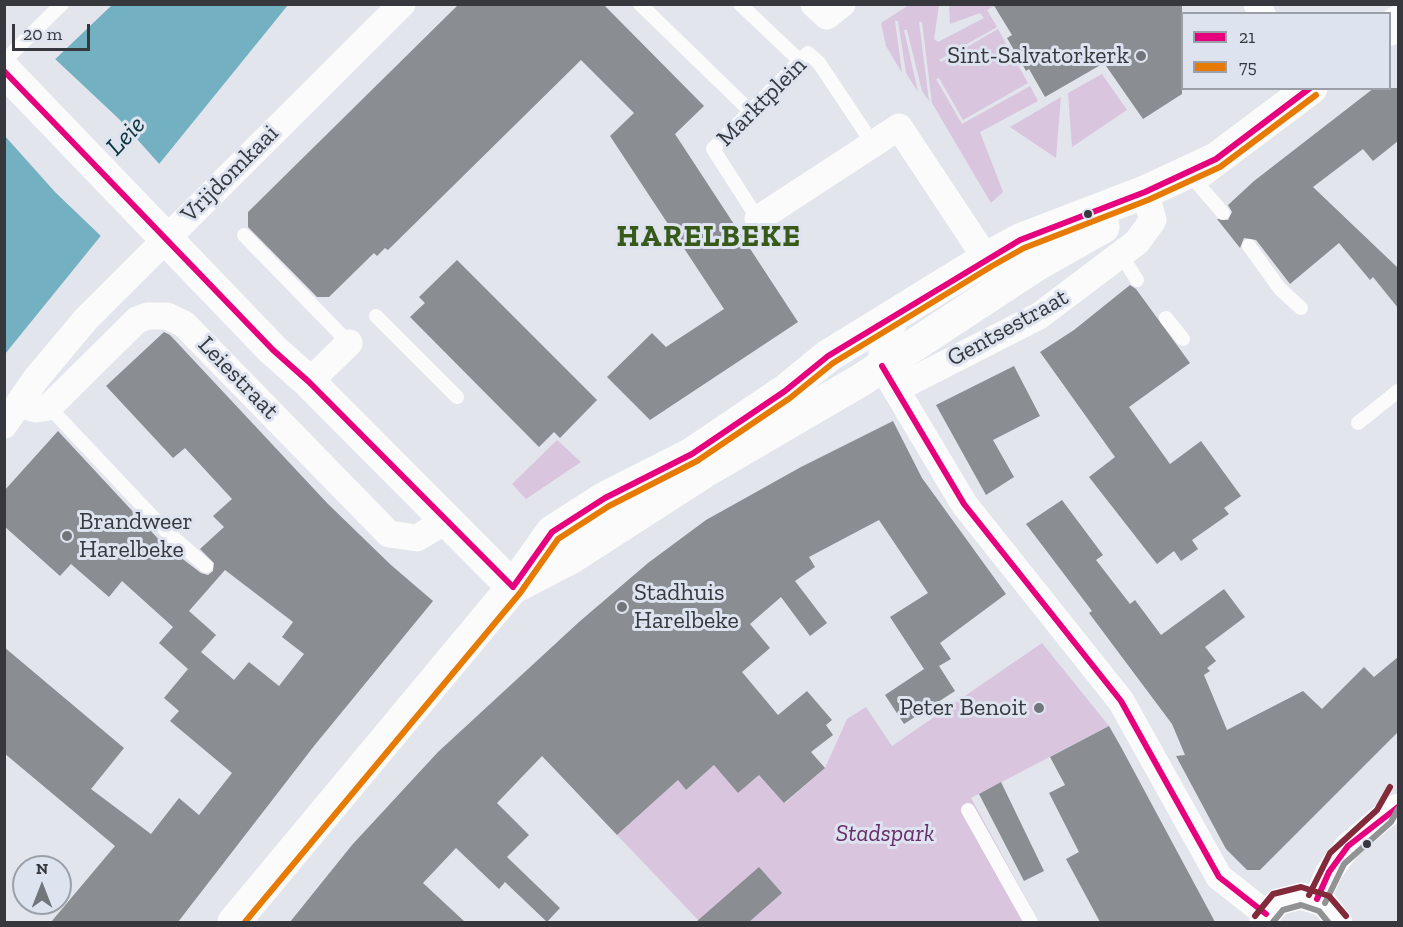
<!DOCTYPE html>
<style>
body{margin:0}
#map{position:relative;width:1403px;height:927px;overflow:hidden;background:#e2e5ec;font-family:"Zilla Slab",serif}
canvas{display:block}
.frame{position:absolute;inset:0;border:6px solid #36383d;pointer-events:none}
.legend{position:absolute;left:1181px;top:12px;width:210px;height:78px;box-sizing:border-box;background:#dee3f0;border:2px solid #9b9fa8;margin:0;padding:8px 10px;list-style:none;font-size:18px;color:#36383d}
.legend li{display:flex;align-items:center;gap:12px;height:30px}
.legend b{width:30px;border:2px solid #9b9fa8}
.north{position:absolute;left:12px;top:855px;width:60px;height:60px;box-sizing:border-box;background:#dee3f0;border:2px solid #9b9fa8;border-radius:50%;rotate:0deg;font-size:16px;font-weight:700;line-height:24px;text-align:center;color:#36383d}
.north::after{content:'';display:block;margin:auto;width:21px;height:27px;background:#72757a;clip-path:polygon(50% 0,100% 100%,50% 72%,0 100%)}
.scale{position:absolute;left:12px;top:24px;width:78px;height:27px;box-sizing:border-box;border:3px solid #36383d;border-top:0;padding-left:8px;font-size:18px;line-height:21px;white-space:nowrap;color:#36383d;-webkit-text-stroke:4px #dee3f0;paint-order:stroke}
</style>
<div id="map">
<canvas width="1403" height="927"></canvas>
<div class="frame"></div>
<ul class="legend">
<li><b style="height:8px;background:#e6007e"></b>21</li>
<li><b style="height:8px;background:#e67a03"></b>75</li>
</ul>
<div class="north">N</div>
<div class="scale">20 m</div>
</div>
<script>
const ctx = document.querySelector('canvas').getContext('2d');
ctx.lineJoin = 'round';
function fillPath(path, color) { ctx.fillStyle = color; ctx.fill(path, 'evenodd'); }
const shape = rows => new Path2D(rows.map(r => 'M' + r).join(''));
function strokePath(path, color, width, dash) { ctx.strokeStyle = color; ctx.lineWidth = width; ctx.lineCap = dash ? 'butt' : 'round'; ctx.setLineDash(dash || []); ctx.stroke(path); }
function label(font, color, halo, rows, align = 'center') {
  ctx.font = font + ' "Zilla Slab",serif'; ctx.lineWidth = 6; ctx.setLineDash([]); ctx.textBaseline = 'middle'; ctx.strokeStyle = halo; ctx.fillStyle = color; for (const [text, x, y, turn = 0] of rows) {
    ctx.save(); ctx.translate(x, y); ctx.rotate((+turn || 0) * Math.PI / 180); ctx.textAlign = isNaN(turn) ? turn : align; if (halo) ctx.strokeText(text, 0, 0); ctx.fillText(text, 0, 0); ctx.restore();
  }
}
fillPath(shape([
 [909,5,939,5,934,39,938,42,984,18,980,13,950,24,949,5,996,5,987,10,997,27,939,60,941,62,998,29,1028,83,963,120,939,78,936,79,962,124,1030,86,1038,101,980,132,1003,192,991,203,932,103,922,22,919,22,929,101,922,91,907,30,904,30,918,92,906,73,898,21,895,21,902,73,886,46,881,23],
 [1102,74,1127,110,1072,147,1068,93],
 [1061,97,1056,158,1010,127],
 [557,440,581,462,526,499,512,484],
 [1042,643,1109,726,971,798,1039,922,700,922,617,835,678,780,686,790,714,765,738,793,759,775,785,803,825,768,847,719,866,707,892,746]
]), '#d9c5de');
fillPath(shape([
 [112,5,288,5,5,354,5,107]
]), '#73b0c1');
fillPath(shape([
 [53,57,119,119,162,167,104,239,55,192,4,135,4,103]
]), '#e2e5ec');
fillPath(shape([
 [459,4,603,4,704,106,675,134,798,322,650,420,607,377,652,333,666,347,724,309,610,136,634,113,581,60,388,250,385,248,377,256,374,253,329,297,317,297,248,227,248,212],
 [993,4,1182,4,1182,94,1143,119,1104,63,1045,97,1029,69,1026,71,1021,62,1007,38,1012,35],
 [1374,88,1398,88,1398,141,1373,161,1363,149,1313,187,1398,268,1398,308,1373,277,1370,280,1339,243,1290,284,1256,240,1244,238,1240,248,1217,219,1228,220,1232,212,1228,205,1254,181],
 [457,260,597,400,560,438,554,432,539,447,410,317,425,303,419,297],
 [1130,285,1136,289,1190,363,1129,407,1170,464,1201,441,1241,496,1224,508,1229,514,1192,540,1198,549,1181,561,1174,551,1157,564,1089,477,1115,457,1040,352,1074,330],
 [164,332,170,335,328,504,391,565,433,601,314,746,178,922,51,922,115,846,4,753,4,647,124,748,91,789,151,834,179,798,199,815,232,773,170,721,179,711,164,698,188,669,159,643,173,627,122,581,109,597,71,564,60,576,4,526,4,491,58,431,163,544,201,573,208,575,213,571,214,563,200,549,224,527,213,516,232,499,185,448,173,458,106,386],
 [225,570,293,622,282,637,304,654,279,686,249,662,234,680,201,652,216,635,189,611],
 [1014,366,1040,416,993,440,1014,477,986,495,936,405],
 [893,421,922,478,1006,594,940,643,951,659,939,666,955,691,904,724,885,695,924,669,890,617,928,593,879,520,809,557,815,567,795,581,827,623,810,636,781,597,750,624,770,648,742,672,778,715,807,691,832,720,826,725,833,735,811,752,825,768,784,803,759,775,738,793,714,765,686,790,678,780,617,835,542,756,497,803,529,835,507,857,560,908,547,922,505,882,499,889,456,848,423,883,465,922,290,922,352,845,438,752,579,622,648,563,706,520,801,467],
 [1062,500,1103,555,1096,560,1130,604,1135,600,1161,635,1224,589,1245,617,1205,647,1216,661,1207,668,1210,671,1204,675,1227,730,1303,691,1322,709,1364,667,1374,677,1398,657,1398,732,1260,870,1247,870,1226,849,1176,756,1185,755,1172,724,1089,613,1092,611,1026,524],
 [1109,726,1121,747,1215,922,1100,922,1066,859,1079,852,1049,793,1065,785,1050,757],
 [1001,782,1044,871,1024,881,979,794],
 [759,867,782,893,749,922,696,922]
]), '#8a8d92');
strokePath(shape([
 [640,4,750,111],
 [740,4,800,61],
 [4,61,62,4],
 [1191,176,1223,213],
 [758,219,713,149,808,53,819,63,873,144],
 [244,235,349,343],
 [1249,246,1280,289,1301,308],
 [1121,255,1137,280],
 [376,316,457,397],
 [1166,318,1183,339],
 [49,407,167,532,206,566],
 [1358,423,1398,391],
 [968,810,1031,922]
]), '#fbfbfc', 14);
strokePath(shape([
 [814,4,827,16,842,4],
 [1257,4,1262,14],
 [758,219,899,127,997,275],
 [898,314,882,346,882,366,964,504,1121,701,1219,877,1266,914],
 [309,382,349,343],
 [896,389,1039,316,1137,242,1153,220,1145,192],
 [19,404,36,409,49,407,137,320,148,316,167,316,184,324,389,534,417,538,447,520],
 [4,425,35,380,86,319,402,4],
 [1317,899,1329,872,1348,846,1384,816,1398,807],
 [1262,922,1278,902,1301,896,1324,903,1339,922]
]), '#fbfbfc', 27);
strokePath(shape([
 [4,70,273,350,309,382,513,587]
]), '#fbfbfc', 33);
strokePath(shape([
 [1390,29,1398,22],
 [1199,172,1311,88],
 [518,585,572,557,707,470,861,380,1036,265,1103,227],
 [234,922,513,587,552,532,605,498,692,454,785,391,828,356,987,258,1020,240,1145,192,1216,159]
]), '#fbfbfc', 33);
strokePath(shape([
 [4,71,273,350,309,382,513,587],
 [882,366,964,504,1121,701,1219,877,1266,914],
 [513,587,552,532,605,498,692,454,785,391,828,356,1020,240,1145,192,1216,159,1310,88],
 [1317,899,1329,872,1348,846,1398,807]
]), '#e6007e', 6);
strokePath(shape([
 [245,922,520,593,558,539,609,506,697,461,790,398,833,363,992,266,1024,248,1148,200,1220,167,1316,95]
]), '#e67a03', 6);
strokePath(shape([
 [1325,903,1344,864,1391,822,1398,809],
 [1273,922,1283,910,1301,905,1319,911,1328,922]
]), '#909294', 6);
strokePath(shape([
 [1309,895,1330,853,1377,810,1390,787],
 [1255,916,1273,894,1301,887,1329,896,1346,916]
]), '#822a3a', 6);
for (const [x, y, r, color] of [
 [1141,56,6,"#72757a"],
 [1088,214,5,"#36383d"],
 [67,536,6,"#72757a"],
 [622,607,6,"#72757a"],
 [1039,708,6,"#72757a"],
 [1367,844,5,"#36383d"]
]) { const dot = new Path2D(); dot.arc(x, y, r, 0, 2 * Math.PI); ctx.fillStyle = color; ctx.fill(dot); strokePath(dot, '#dee3f0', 2); }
label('24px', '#36383d', '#dee3f0', [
 ["Sint-Salvatorkerk",1129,56],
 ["Brandweer",79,522,"left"],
 ["Harelbeke",79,550,"left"],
 ["Stadhuis",634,593,"left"],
 ["Harelbeke",634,621,"left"],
 ["Peter Benoit",1027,708]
], 'right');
label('24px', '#36383d', '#dee3f0', [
 ["Marktplein",762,102,-45],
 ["Vrijdomkaai",230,174,-45],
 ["Gentsestraat",1008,328,-29],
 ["Leiestraat",238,378,46]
]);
label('italic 24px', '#672d69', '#dee3f0', [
 ["Stadspark",885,834]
]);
label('italic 26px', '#07313a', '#dee3f0', [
 ["Leie",126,136,-47]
]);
ctx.letterSpacing = '1.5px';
label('bold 30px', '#375a1a', '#dee3f0', [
 ["HARELBEKE",709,237]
]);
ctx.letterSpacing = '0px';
</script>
